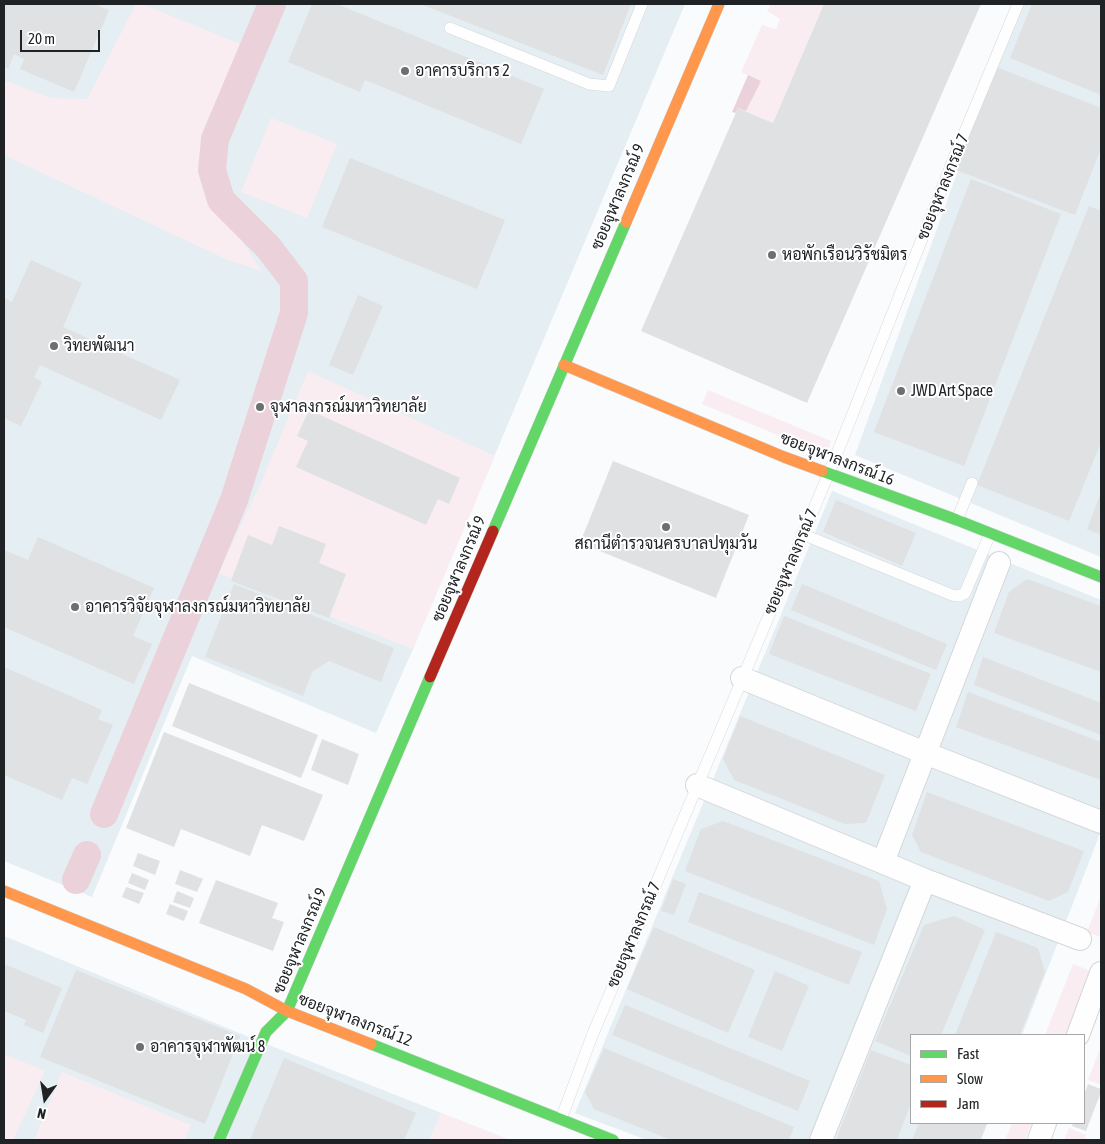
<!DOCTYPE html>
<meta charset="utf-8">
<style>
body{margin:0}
#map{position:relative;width:1105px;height:1144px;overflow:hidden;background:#f9fbfd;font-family:"Asap Condensed",sans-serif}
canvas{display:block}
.frame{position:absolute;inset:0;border:5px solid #202325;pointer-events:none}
.legend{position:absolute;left:910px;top:1034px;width:175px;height:90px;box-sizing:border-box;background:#fff;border:1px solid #a6a7a8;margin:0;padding:6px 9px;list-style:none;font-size:15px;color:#202325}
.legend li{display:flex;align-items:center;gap:10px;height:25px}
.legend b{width:25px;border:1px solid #a6a7a8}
.north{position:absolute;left:20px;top:1074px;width:50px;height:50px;-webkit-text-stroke:4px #fff;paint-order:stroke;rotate:193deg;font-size:14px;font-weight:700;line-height:20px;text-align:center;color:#202325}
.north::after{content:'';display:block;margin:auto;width:18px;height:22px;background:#202325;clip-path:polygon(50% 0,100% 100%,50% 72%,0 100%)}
.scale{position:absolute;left:20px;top:30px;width:80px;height:22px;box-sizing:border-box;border:2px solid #202325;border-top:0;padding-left:6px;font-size:15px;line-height:18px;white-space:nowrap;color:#202325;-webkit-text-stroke:4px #fff;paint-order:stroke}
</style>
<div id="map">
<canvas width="1105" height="1144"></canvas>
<div class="frame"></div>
<ul class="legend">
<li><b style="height:6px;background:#63d668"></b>Fast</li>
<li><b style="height:6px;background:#ff974d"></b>Slow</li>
<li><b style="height:6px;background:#b3261e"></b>Jam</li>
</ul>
<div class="north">N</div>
<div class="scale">20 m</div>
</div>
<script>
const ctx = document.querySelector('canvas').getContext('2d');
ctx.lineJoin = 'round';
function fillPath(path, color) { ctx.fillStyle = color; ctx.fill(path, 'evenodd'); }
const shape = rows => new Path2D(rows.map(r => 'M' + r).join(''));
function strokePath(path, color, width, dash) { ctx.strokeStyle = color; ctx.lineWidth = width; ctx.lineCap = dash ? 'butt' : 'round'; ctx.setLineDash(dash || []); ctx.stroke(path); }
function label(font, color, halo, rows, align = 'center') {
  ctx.font = font + ' "Asap Condensed",Sarabun,sans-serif'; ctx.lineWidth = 4; ctx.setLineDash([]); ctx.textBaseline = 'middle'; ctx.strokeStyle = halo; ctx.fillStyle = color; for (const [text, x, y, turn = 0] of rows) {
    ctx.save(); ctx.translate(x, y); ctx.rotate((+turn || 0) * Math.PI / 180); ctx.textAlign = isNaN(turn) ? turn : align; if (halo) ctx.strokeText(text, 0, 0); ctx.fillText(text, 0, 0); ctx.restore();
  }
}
fillPath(shape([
 [4,4,685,4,413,649,376,733,192,656,92,897,4,861],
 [1023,4,1101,4,1101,557,855,455,997,63],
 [832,491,1101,600,1101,831,1022,1035,911,1035,911,1123,988,1123,981,1140,647,1140,575,1113],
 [4,936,261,1042,510,1140,4,1140]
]), '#e5eef3');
fillPath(shape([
 [136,4,142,4,240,44,203,133,203,173,213,204,239,237,262,271,228,260,4,155,4,82,9,82,50,98,87,99],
 [771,4,824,4,773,123,746,111,760,81,741,72,762,25,776,29,780,19,767,11],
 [271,118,337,144,307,218,241,192],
 [308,371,495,456,413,649,218,573,261,483],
 [708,390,831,441,826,455,702,404],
 [1101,896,1101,937,1087,932],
 [1073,964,1093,972,1067,1035,1045,1035],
 [1101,1046,1101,1085,1088,1080],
 [4,1054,45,1071,13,1140,4,1140],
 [62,1072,191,1125,185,1140,34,1140],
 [441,1113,510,1140,429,1140],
 [1012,1123,1032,1123,1025,1140,1005,1140],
 [1069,1128,1086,1135,1084,1140,1064,1140]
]), '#faedf1');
fillPath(shape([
 [748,75,761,81,746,111,738,108,736,113,732,112]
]), '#ebd2da');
strokePath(shape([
 [104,814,234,500,294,313,294,281,268,247,221,200,212,170,215,139,272,4],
 [76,880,87,855]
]), '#ebd2da', 28);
fillPath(shape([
 [4,4,94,4,109,10,74,92,20,69,24,59,14,54,8,69,4,67],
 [312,4,337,4,544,89,521,144,365,80,360,92,288,62],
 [420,4,631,4,603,75],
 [824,4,981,4,807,403,641,331,738,108,773,123],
 [1032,4,1101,4,1101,95,1010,58],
 [996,67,1101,108,1101,148,1075,215,953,169],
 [350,158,505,220,477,289,322,227],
 [971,179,1061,214,964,466,874,432],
 [1089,206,1101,211,1101,442,1069,521,977,485],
 [31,260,82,283,63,327,180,380,161,420,40,365,34,377,42,382,21,426,4,418,4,298,12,302],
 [358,295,383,306,353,375,329,365],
 [309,410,460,478,449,504,438,499,426,525,296,467,308,441,297,436],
 [613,461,749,515,716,598,580,543],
 [1101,493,1101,535,1087,529],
 [836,500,916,533,902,566,823,532],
 [279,526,326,544,319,563,346,574,329,618,231,581,248,535,272,545],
 [38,537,154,588,133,636,152,644,134,684,4,627,4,550,28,560],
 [1027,579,1101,606,1101,672,994,633,1009,592],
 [234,584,394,648,381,682,329,661,312,672,303,696,205,657],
 [802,584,947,644,936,670,791,610],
 [784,616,931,674,916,711,769,654],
 [983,657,1101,703,1101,735,974,685],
 [4,667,102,710,98,719,113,725,87,784,72,778,62,800,4,775],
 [189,683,318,735,301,778,172,726],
 [968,692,1101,742,1101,780,956,727],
 [740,716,885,775,866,823,845,824,734,780,723,759],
 [164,732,323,795,304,841,262,825,250,856,181,829,174,847,126,828],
 [322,739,359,754,348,785,311,770],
 [927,792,1084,851,1068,892,1049,901,921,852,912,835],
 [723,821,879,881,887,909,874,945,685,871,701,829],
 [138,853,160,861,155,875,133,866],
 [180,870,203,879,197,892,175,884],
 [132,873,149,880,145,890,128,883],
 [673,879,686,884,674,915,661,911],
 [216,880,278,903,272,918,284,922,273,951,199,923],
 [126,887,144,893,139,904,122,897],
 [177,891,194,898,190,908,173,902],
 [699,892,862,952,849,985,688,922],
 [170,904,188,911,184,921,166,914],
 [954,916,985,930,941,1035,911,1035,911,1056,875,1041,924,925],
 [654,927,755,970,728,1033,627,989],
 [996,932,1038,948,1045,972,1020,1035,955,1035],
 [4,964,62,988,43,1033,24,1025,26,1020,4,1011],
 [76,970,240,1036,205,1124,40,1057],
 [775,971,809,986,782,1051,748,1037],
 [625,1005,810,1081,798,1111,612,1035],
 [604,1048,794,1127,789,1140,671,1140,594,1109,585,1092],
 [871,1050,911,1065,911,1103,897,1140,836,1140],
 [284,1058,416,1113,404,1140,250,1140],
 [1088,1084,1101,1089,1101,1092,1086,1131,1072,1126,1073,1123,1084,1123,1084,1095],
 [919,1123,987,1123,980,1140,912,1140]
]), '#dfe1e3');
const lane = shape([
 [450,28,555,70,589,84,609,86,642,4],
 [957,520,972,483],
 [802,534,952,595,959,596,965,593,990,534],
 [561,1119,592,1036,834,461,954,158,1018,4]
]);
const street = shape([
 [742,678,925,753,1101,822],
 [697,785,925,880,1080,939],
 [883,862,999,563],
 [1078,1035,1101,973],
 [821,1140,925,880],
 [1039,1140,1045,1123]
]);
const fast = shape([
 [822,471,957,520,1101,577],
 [493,531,626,222],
 [371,1044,613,1140],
 [219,1140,266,1032,287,1011,430,677]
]);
const slow = shape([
 [626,222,719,4],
 [564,365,784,457,822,471],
 [4,891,246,989,287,1011,371,1044]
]);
const jam = shape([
 [430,677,493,531]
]);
strokePath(lane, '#d4d7d9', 12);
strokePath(street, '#d4d7d9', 24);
strokePath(fast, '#d4d7d9', 12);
strokePath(slow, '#d4d7d9', 12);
strokePath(jam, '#d4d7d9', 12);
strokePath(lane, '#fefeff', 11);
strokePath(street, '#fefeff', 22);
strokePath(fast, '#63d668', 11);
strokePath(slow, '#ff974d', 11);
strokePath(jam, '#b3261e', 11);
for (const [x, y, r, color] of [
 [405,71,5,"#6c6f71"],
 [772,255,5,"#6c6f71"],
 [54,346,5,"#6c6f71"],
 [901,391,5,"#6c6f71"],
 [260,407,5,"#6c6f71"],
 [666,527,5,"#6c6f71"],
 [75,607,5,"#6c6f71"],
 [140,1047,5,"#6c6f71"]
]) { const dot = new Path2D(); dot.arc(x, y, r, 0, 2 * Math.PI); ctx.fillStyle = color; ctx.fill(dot); strokePath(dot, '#fff', 2); }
label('16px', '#202325', '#fff', [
 ["อาคารบริการ 2",415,71],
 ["หอพักเรือนวิรัชมิตร",782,255],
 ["วิทยพัฒนา",64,346],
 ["JWD Art Space",911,391],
 ["จุฬาลงกรณ์มหาวิทยาลัย",270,407],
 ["สถานีตำรวจนครบาลปทุมวัน",666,544,"center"],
 ["อาคารวิจัยจุฬาลงกรณ์มหาวิทยาลัย",85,607],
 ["อาคารจุฬาพัฒน์ 8",150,1047]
], 'left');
label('16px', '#202325', '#fff', [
 ["ซอยจุฬาลงกรณ์ 7",943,187,-68],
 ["ซอยจุฬาลงกรณ์ 9",618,197,-67],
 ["ซอยจุฬาลงกรณ์ 16",837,459,21],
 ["ซอยจุฬาลงกรณ์ 7",791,562,-67],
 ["ซอยจุฬาลงกรณ์ 9",459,569,-67],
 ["ซอยจุฬาลงกรณ์ 7",634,935,-67],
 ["ซอยจุฬาลงกรณ์ 9",300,941,-67],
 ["ซอยจุฬาลงกรณ์ 12",355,1020,21]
]);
</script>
